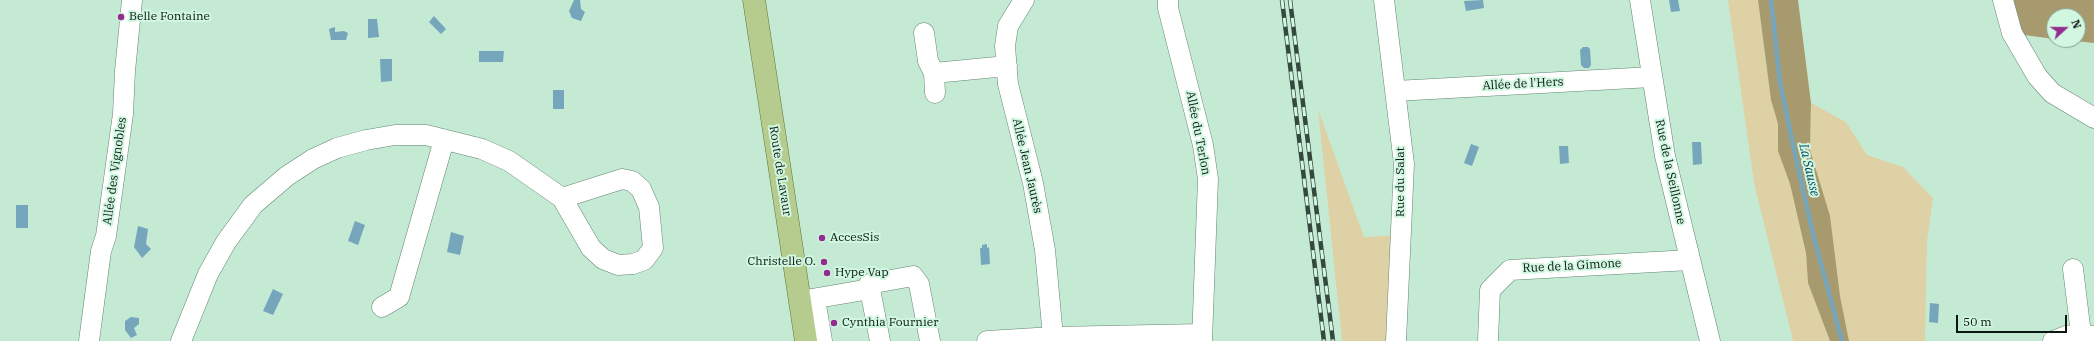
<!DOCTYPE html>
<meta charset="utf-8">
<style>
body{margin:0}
#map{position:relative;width:2094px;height:341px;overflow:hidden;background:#c4ead4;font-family:"IBM Plex Serif",serif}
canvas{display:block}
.north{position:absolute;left:2046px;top:8px;width:40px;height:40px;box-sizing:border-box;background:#d1f7e1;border:1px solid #819e8e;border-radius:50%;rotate:69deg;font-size:11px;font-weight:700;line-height:16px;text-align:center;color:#0a1811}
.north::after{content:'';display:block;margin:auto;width:14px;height:18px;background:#942b8e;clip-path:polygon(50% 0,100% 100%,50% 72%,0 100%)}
.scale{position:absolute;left:1956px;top:315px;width:111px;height:18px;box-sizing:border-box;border:2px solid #0a1811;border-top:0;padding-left:5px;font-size:12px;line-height:14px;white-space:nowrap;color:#0a1811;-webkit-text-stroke:3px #d1f7e1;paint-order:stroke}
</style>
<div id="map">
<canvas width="2094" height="341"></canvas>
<div class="north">N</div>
<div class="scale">50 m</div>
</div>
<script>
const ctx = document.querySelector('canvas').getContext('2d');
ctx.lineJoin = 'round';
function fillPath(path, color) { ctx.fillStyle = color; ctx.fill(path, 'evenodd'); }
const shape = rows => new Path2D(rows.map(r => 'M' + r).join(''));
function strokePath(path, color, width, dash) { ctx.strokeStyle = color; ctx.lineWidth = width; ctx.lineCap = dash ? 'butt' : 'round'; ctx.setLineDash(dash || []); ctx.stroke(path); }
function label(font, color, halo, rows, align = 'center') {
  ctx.font = font + ' "IBM Plex Serif",serif'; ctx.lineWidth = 4; ctx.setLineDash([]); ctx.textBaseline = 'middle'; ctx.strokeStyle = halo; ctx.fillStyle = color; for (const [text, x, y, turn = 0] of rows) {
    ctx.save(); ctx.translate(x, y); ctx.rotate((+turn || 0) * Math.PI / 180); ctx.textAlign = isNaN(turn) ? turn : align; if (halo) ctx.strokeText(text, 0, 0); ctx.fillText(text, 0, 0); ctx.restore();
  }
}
fillPath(shape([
 [1728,0,1758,0,1771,100,1778,124,1778,151,1790,184,1806,253,1808,283,1830,341,1793,341,1754,183],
 [1811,103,1846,122,1867,155,1903,167,1933,198,1927,241,1925,341,1849,341,1810,150],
 [1318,109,1364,237,1401,235,1396,341,1342,341]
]), '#dfd1a6');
fillPath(shape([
 [1758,0,1798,0,1811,103,1810,150,1830,216,1840,296,1849,341,1830,341,1808,283,1806,253,1790,184,1778,151,1778,124,1771,100],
 [2003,0,2094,0,2094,43,2066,40,2078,40,2078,16,2054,16,2054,39,2024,35]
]), '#a89a6f');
fillPath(shape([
 [574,0,580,0,581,9,585,12,581,21,572,18,569,11],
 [1483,0,1484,8,1466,11,1464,1],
 [1669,0,1678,0,1680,11,1671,12],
 [434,16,446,29,441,34,429,22],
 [368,19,377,19,379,37,368,38],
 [335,27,335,32,344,31,348,33,346,40,331,40,329,29],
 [1583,47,1588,47,1590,49,1591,65,1589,68,1584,68,1581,65,1580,50],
 [479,51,504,51,503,62,479,62],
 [380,59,392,59,392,81,381,82],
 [553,90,564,90,564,109,553,109],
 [1692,142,1701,142,1702,164,1693,165],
 [1471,144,1479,147,1472,166,1464,163],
 [1559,146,1568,146,1569,163,1560,164],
 [16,205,28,205,28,228,16,228],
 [355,221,365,225,358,245,348,241],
 [138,226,148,229,146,244,151,249,142,258,134,247],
 [451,232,464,236,460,255,447,252],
 [987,244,987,248,989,247,990,264,981,265,980,248,982,248,982,245],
 [273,289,283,294,273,315,263,311],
 [1930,303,1939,304,1938,323,1929,322],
 [131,317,139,318,139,324,134,328,137,335,131,338,125,330,125,321]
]), '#76a6bc');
strokePath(shape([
 [1771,0,1780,82,1793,145,1814,238,1842,341]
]), '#76a6bc', 4.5);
const minor = shape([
 [1024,0,1008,26,1005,46,1008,84,1033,183,1045,250,1053,337,1202,334],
 [1168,0,1168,8,1203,145,1208,179,1202,341],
 [1384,0,1404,164,1396,341],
 [1640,0,1665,156,1710,341],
 [2003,0,2012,33,2037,76,2052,93,2094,118],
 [924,33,928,61,934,73,1007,66],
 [934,73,935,93],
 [1395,91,1652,77],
 [622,179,632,181,641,189,649,207,653,248,644,260,633,264,618,265,603,259,591,248,562,198,622,179],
 [2073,269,2081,334],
 [815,299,822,341],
 [800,301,870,289],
 [382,307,399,297,444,140],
 [89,341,101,251,106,236,123,114,125,71,132,0],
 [181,341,208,274,226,242,253,205,287,176,313,159,337,148,366,140,395,135,426,135,482,149,509,161,562,198],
 [880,341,869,284,913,276,919,284,930,341],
 [987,341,1053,337],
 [1488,341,1490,290,1510,270,1690,260],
 [2053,341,2066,336,2081,334,2093,336]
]);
const major = shape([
 [754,0,806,341]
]);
strokePath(minor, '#628571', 21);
strokePath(major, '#5a7631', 23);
strokePath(minor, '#fff', 20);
strokePath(major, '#b6cb8e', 22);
const rail = shape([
 [1282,0,1324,341],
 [1290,0,1333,341]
]);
strokePath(rail, '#35483e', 4.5);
strokePath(rail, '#d1f7e1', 3, [9]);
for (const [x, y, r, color] of [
 [121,17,4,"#942b8e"],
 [822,238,4,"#942b8e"],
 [824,262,4,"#942b8e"],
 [827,273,4,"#942b8e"],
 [834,323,4,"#942b8e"]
]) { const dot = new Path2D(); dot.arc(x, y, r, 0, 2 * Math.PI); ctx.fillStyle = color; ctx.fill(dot); strokePath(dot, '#d1f7e1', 1.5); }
label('12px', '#0a1811', '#d1f7e1', [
 ["Belle Fontaine",129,17],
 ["AccesSis",830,238],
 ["Christelle O.",816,262,"right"],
 ["Hype Vap",835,273],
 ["Cynthia Fournier",842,323]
], 'left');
label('12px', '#0a1811', '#d1f7e1', [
 ["Allée de l'Hers",1523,84,-3],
 ["Allée du Terlon",1198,133,79],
 ["Allée Jean Jaurès",1027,166,77],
 ["Allée des Vignobles",115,171,-82],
 ["Route de Lavaur",780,171,81],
 ["Rue de la Seillonne",1670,172,78],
 ["Rue du Salat",1401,182,-90],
 ["Rue de la Gimone",1572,266,-3]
]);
label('italic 13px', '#00475e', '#d1f7e1', [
 ["La Sausse",1809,170,77]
]);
</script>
